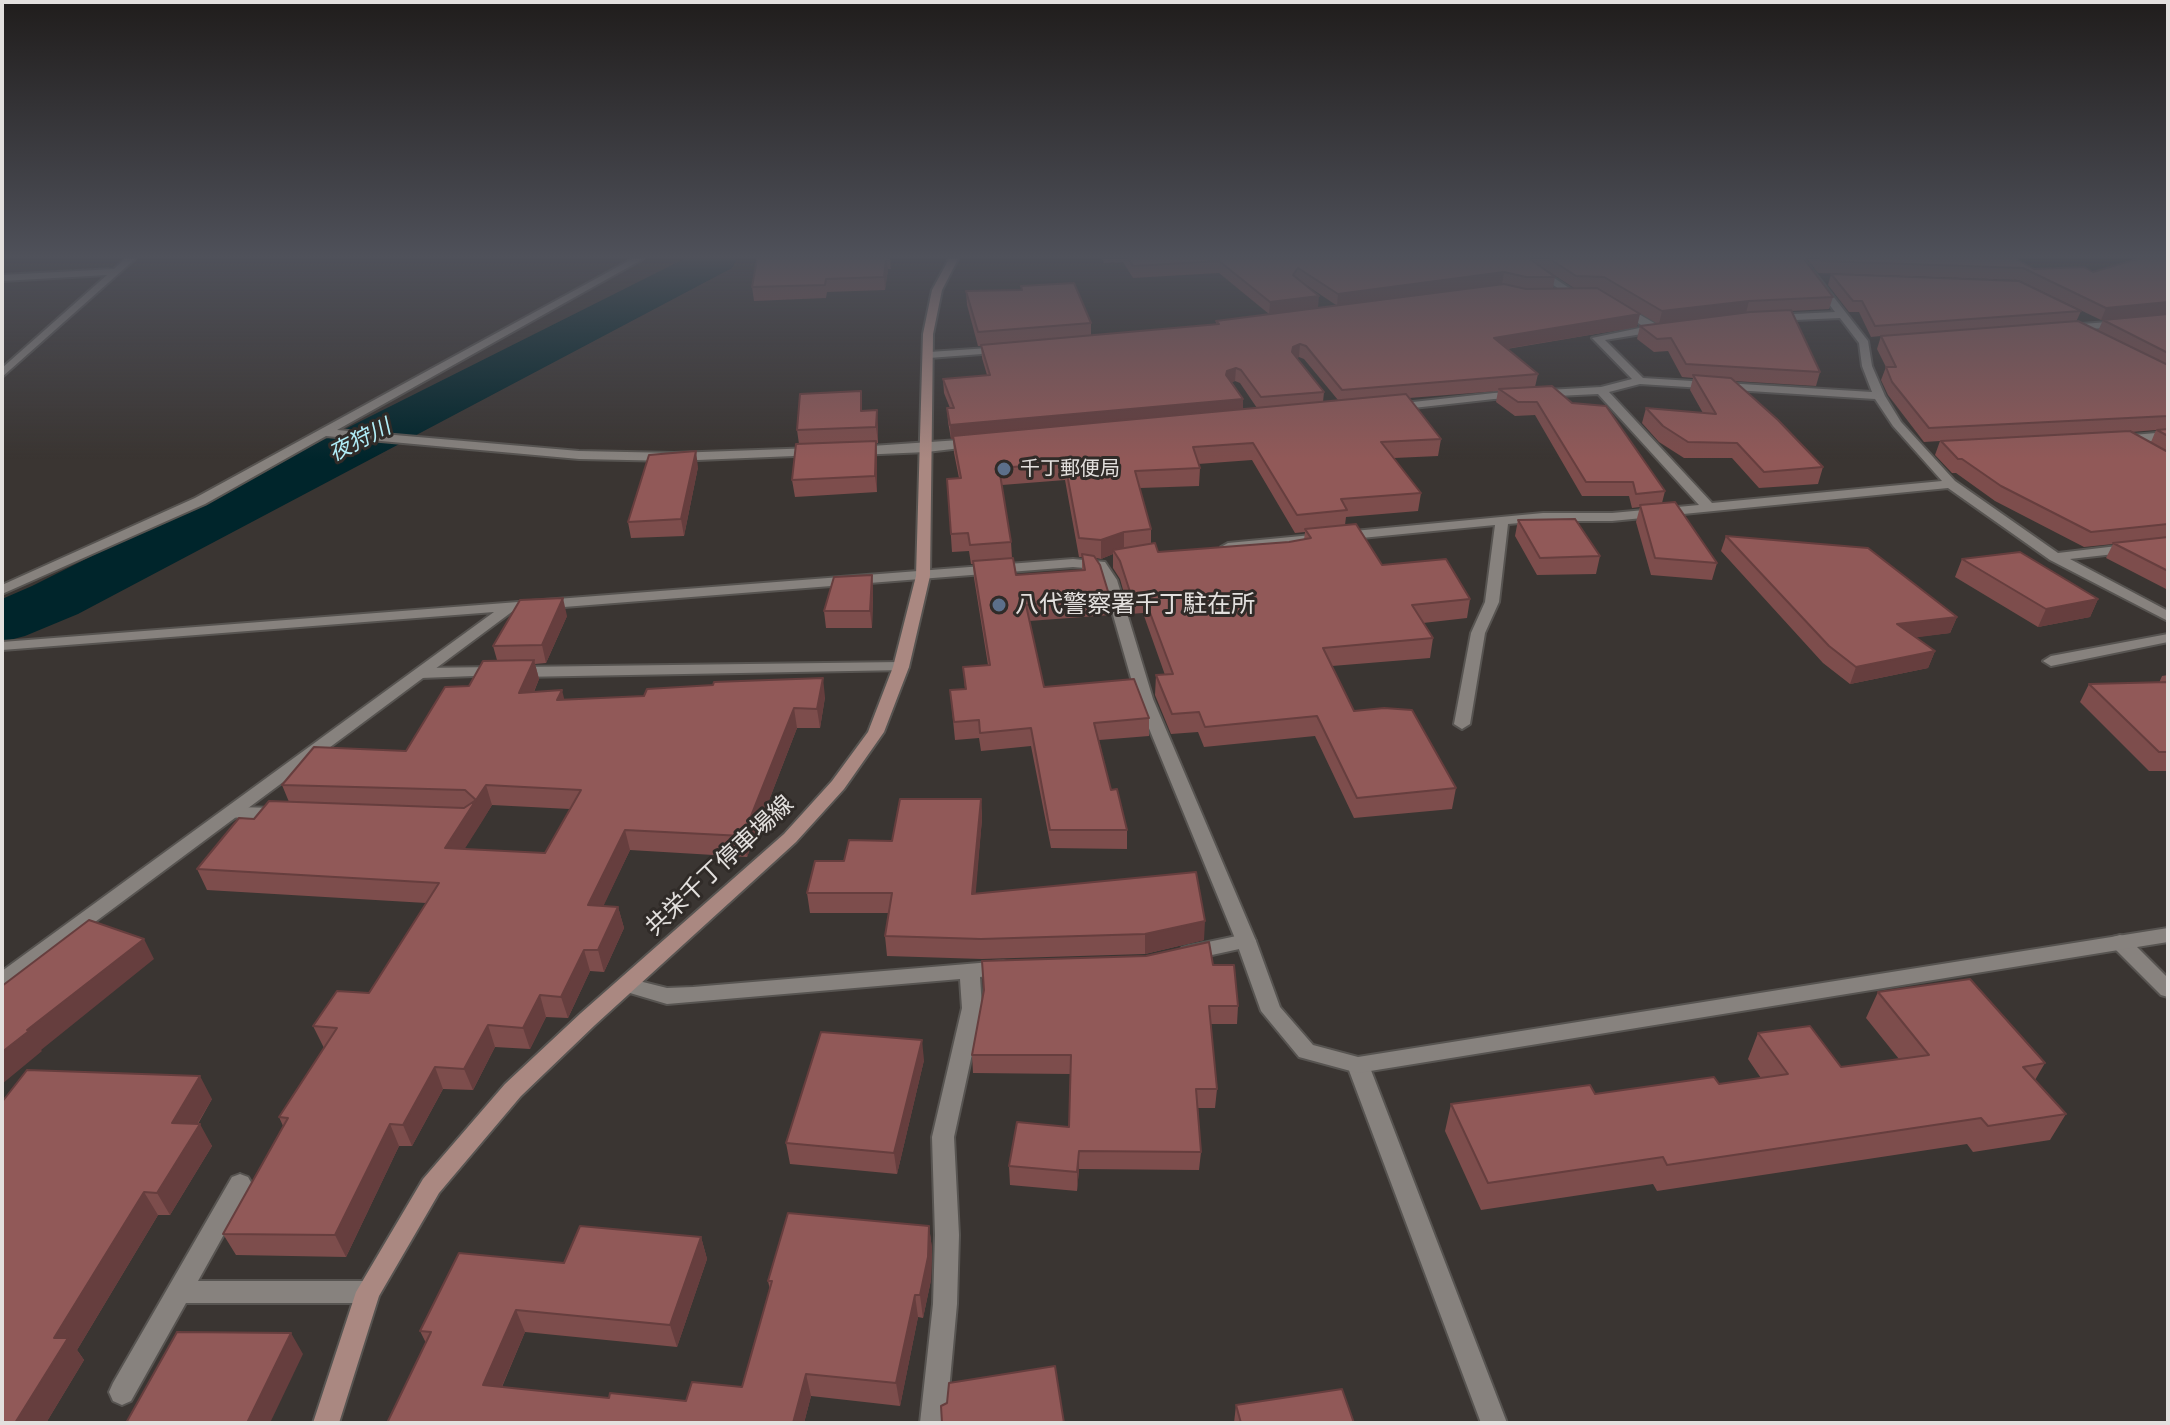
<!DOCTYPE html>
<meta charset="utf-8">
<style>
body{margin:0}
#map{position:relative;width:2170px;height:1425px;overflow:hidden;background:#3a3532;font-family:Karla,sans-serif}
canvas{display:block}
.frame{position:absolute;inset:0;border:4px solid #e3e0de;pointer-events:none}
</style>
<div id="map">
<canvas width="2170" height="1425"></canvas>
<div class="frame"></div>
</div>
<script>
const ctx = document.querySelector('canvas').getContext('2d');
ctx.lineJoin = 'round';
const shape = rows => new Path2D(rows.map(r => 'M' + r).join(''));
function fillPath(path, color) { ctx.fillStyle = color; ctx.fill(path, 'evenodd'); }
function strokePath(path, color, width, dash) { ctx.strokeStyle = color; ctx.lineWidth = width; ctx.lineCap = dash ? 'butt' : 'round'; ctx.setLineDash(dash || []); ctx.stroke(path); }
function label(font, color, halo, rows, align = 'center') {
  ctx.font = font + ' Karla,"Noto Sans JP",sans-serif'; ctx.lineWidth = 6; ctx.setLineDash([]); ctx.textBaseline = 'middle'; ctx.strokeStyle = halo; ctx.fillStyle = color; for (const [text, x, y, turn = 0] of rows) {
    ctx.save(); ctx.translate(x, y); ctx.rotate((+turn || 0) * Math.PI / 180); ctx.textAlign = isNaN(turn) ? turn : align; if (halo) ctx.strokeText(text, 0, 0); ctx.fillText(text, 0, 0); ctx.restore();
  }
}
fillPath(shape([
 [684,259,737,259,732,268,78,614,25,636,2,642,2,599,32,586,684,259]
]), '#00252b');
const minor = shape([
 [125,259,135,259,2,377,2,368,107,275,2,281,2,275,114,269,125,259],
 [632,259,643,259,337,430,579,451,674,453,814,448,818,449,818,455,674,461,579,459,326,436,205,504,2,594,2,585,195,498,632,259],
 [1795,259,1804,259,1868,341,1872,366,1885,396,1901,422,1955,481,2058,553,2168,540,2168,548,2070,559,2168,611,2168,621,2050,560,1948,488,1612,521,1543,521,1508,524,1499,602,1485,633,1470,724,1462,729,1454,724,1471,633,1485,602,1495,525,1228,551,1221,547,1228,543,1543,513,1612,513,1699,505,1598,394,1494,399,1395,410,1389,407,1395,404,1494,393,1601,387,1632,379,1592,338,1644,327,1619,310,1618,308,1623,305,1663,328,1654,332,1605,340,1643,378,1872,392,1862,366,1859,343,1840,318,1773,321,1768,318,1773,315,1835,312,1795,259],
 [1640,384,1875,399,1893,426,1942,481,1712,503,1609,392,1640,384],
 [1538,267,1572,290,1572,294,1566,294,1535,272,1533,270,1538,267],
 [2121,321,2126,324,2125,326,2069,331,2064,328,2069,325,2121,321],
 [1004,347,1008,348,1008,352,929,358,924,355,929,352,1004,347],
 [2168,432,2168,440,2121,444,2115,440,2121,436,2168,432],
 [974,439,980,443,978,446,927,452,857,455,851,451,857,447,974,439],
 [2168,634,2168,642,2051,666,2043,661,2051,656,2168,634],
 [901,662,909,667,906,670,519,677,511,672,519,667,901,662],
 [495,667,503,672,500,675,421,678,413,673,421,668,495,667],
 [233,807,279,808,288,814,279,820,227,817,224,813,227,809,233,807],
 [1246,934,1253,936,1256,941,1253,946,1189,960,1182,958,1179,953,1182,948,1189,946,1246,934],
 [2120,935,2127,937,2168,978,2168,997,2161,995,2113,947,2110,942,2113,937,2120,935],
 [1003,961,1010,963,1013,968,1010,973,980,977,982,1008,954,1137,959,1235,957,1304,946,1423,920,1423,933,1304,935,1235,932,1137,962,1008,960,979,667,1004,620,990,617,985,620,980,627,978,667,988,693,987,1003,961],
 [1358,1057,1366,1059,1369,1065,1507,1423,1481,1423,1347,1065,1350,1059,1358,1057],
 [240,1174,248,1177,252,1184,198,1281,368,1281,377,1284,380,1292,377,1300,368,1303,186,1303,131,1401,122,1405,113,1401,109,1392,113,1383,232,1177,240,1174]
]);
const tertiary = shape([
 [1073,559,1105,562,1117,580,1153,699,1256,941,1280,1007,1313,1045,1358,1057,2168,928,2168,942,1358,1073,1299,1057,1261,1011,1236,941,1137,699,1103,580,1096,569,1073,567,513,611,9,986,2,988,2,971,494,612,2,650,2,642,1073,559]
]);
const secondary = shape([
 [949,259,958,259,942,290,933,334,930,576,909,667,884,732,844,789,796,842,595,1025,521,1096,439,1193,379,1296,339,1423,313,1423,356,1292,423,1179,505,1084,581,1013,784,834,832,781,868,732,893,667,916,576,923,334,932,290,949,259]
]);
strokePath(minor, '#575451', 4);
strokePath(tertiary, '#575451', 4);
strokePath(secondary, '#575451', 4);
fillPath(minor, '#87827e');
fillPath(tertiary, '#87827e');
fillPath(secondary, '#aa8881');
fillPath(shape([
 [757,259,890,259,891,269,888,269,885,290,827,292,826,298,754,301,752,287],
 [1102,259,1804,259,1833,297,1829,309,1791,311,1820,372,1816,386,1734,381,1823,467,1818,484,1759,488,1732,458,1684,458,1659,442,1642,423,1646,408,1703,413,1690,390,1693,378,1682,377,1668,351,1654,352,1637,339,1640,326,1658,324,1599,289,1637,327,1507,349,1538,374,1535,387,1665,491,1662,503,1717,563,1712,580,1651,575,1636,522,1640,507,1632,508,1629,496,1582,496,1535,415,1515,416,1496,402,1498,391,1409,398,1441,439,1438,456,1394,458,1421,493,1418,511,1346,517,1345,525,1382,565,1470,599,1467,618,1423,623,1433,638,1430,658,1332,666,1354,711,1456,788,1452,809,1354,818,1315,736,1204,747,1198,732,1171,734,1155,695,1156,675,1165,675,1143,613,1130,614,1120,579,1113,568,1113,554,1101,559,1096,558,1110,598,1110,615,1029,621,1044,687,1149,718,1149,736,1099,740,1111,790,1127,830,1127,849,1051,848,1031,746,981,751,979,738,955,740,950,690,965,689,963,667,988,665,974,578,973,564,971,564,969,551,952,552,947,479,959,478,954,453,953,439,951,439,948,422,947,408,950,408,944,393,943,379,987,375,982,358,981,346,978,346,967,305,966,291,1021,290,1021,286,1091,323,1091,335,1216,325,1216,321,1269,314,1219,273,1133,278,1123,262,1104,263],
 [1534,262,1574,288,1553,288,1555,277],
 [1303,283,1336,305,1318,308],
 [1299,357,1304,359,1338,400,1323,402,1324,392,1297,358],
 [1235,381,1240,383,1257,408,1243,409,1243,399,1232,382],
 [1252,460,1295,533,1305,532,1304,540,1289,542,1158,552,1151,544,1151,529,1140,488,1199,486,1200,468,1198,464],
 [1065,480,1079,557,1082,557,1082,570,1016,575,1012,558,1011,542,1002,485],
 [1807,259,2016,259,2034,269,2093,272,2168,259,2168,590,2106,558,2113,544,2084,547,1995,501,1956,473,1952,473,1935,455,1940,441,1924,442,1888,395,1881,380,1886,367,1877,349,1881,336,1871,337,1859,312,1849,312,1828,285,1831,274,2081,311,2076,322,2098,331,2103,320,2101,320,2018,280,1818,273],
 [2156,430,2151,442,2131,432],
 [862,411,878,426,878,443,876,443,877,457,877,492,795,497,792,480,799,444,797,430],
 [698,467,684,536,631,538,628,522],
 [1518,520,1600,556,1596,574,1537,575,1515,536],
 [1726,536,1957,617,1950,633,1915,637,1935,651,1928,668,1850,684,1823,663,1721,551],
 [1962,559,2098,599,2090,617,2038,627,1955,577],
 [872,575,873,593,872,628,826,628,824,611],
 [567,616,546,663,535,664,539,679,534,692,565,700,825,697,820,728,797,728,747,857,630,850,603,906,618,907,624,928,604,972,590,971,568,1018,546,1017,530,1049,495,1047,473,1090,443,1089,412,1146,399,1146,346,1257,236,1255,223,1234,283,1126,279,1117,324,1048,313,1026,369,993,426,903,207,890,197,869,254,819,289,802,282,785,406,751,469,686,497,660,493,646],
 [492,805,570,809,545,853,464,849],
 [2168,675,2168,771,2149,771,2080,702,2089,684,2159,683,2162,676],
 [981,799,982,819,975,893,1204,940,1145,954,982,959,887,956,885,936,889,913,810,913,807,893,844,861,892,841],
 [1213,965,1238,1006,1237,1024,1210,1024,1217,1089,1215,1108,1198,1108,1201,1152,1199,1170,1079,1169,1077,1191,1010,1185,1009,1166,1069,1127,1070,1074,973,1073,972,1055],
 [1878,992,2045,1063,2035,1080,2066,1114,2050,1140,1973,1152,1967,1144,1657,1191,1653,1184,1481,1210,1445,1131,1451,1104,1719,1084,1761,1078,1748,1059,1758,1033,1841,1067,1899,1059,1866,1018],
 [924,1060,897,1174,790,1164,786,1143],
 [212,1099,198,1124,212,1146,170,1215,158,1215,77,1350,84,1360,46,1423,2,1102],
 [929,1226,932,1249,931,1280,923,1318,918,1317,900,1406,811,1396,804,1423,387,1423,426,1343,420,1331,564,1263,701,1237,707,1259,677,1347,525,1332,502,1387,609,1398,686,1401,742,1387,770,1290,768,1281],
 [1236,1405,1354,1423,1234,1423]
]), '#7d4d4c');
fillPath(shape([
 [886,259,888,269,885,290,884,277],
 [1504,272,1502,284,1337,306,1338,294],
 [1319,296,1318,308,1269,314,1270,302],
 [1749,301,1746,313,1659,324,1662,311],
 [2168,302,2168,314,2101,320,2106,308],
 [1640,314,1637,327,1492,351,1494,338],
 [1300,344,1299,357,1291,360,1293,347],
 [1236,368,1235,381,1227,384,1226,389,1227,371],
 [1243,399,1243,412,951,439,950,425],
 [877,410,878,426,878,443,876,427],
 [876,441,877,457,877,492,875,476],
 [696,451,698,467,684,536,681,519],
 [1124,532,1124,550,1113,550,1113,554,1101,559,1101,540],
 [872,575,873,593,872,628,870,611],
 [563,598,567,616,546,663,542,645],
 [2098,599,2090,617,2038,627,2046,609],
 [1957,617,1950,633,1890,641,1897,624],
 [1935,651,1928,668,1850,684,1856,667],
 [534,660,539,679,525,713,519,693],
 [823,678,825,697,820,728,817,709],
 [562,690,567,710,557,700],
 [794,708,797,728,747,857,743,836],
 [486,785,492,805,483,820,476,800],
 [981,799,982,819,974,914,972,894],
 [476,800,483,820,452,869,445,848],
 [625,830,630,850,594,926,588,905],
 [618,907,624,928,604,972,598,950],
 [1205,921,1204,940,1145,954,1145,934],
 [144,939,154,959,41,1050,42,1051,2,1084,2,1052,27,1030],
 [584,950,590,971,568,1018,561,997],
 [540,995,546,1017,530,1049,523,1028],
 [488,1025,495,1047,473,1090,464,1069],
 [922,1040,924,1060,897,1174,894,1153],
 [435,1067,443,1089,412,1146,403,1125],
 [200,1076,212,1099,184,1146,172,1123],
 [200,1124,212,1146,170,1215,157,1193],
 [390,1124,399,1146,346,1257,335,1235],
 [1079,1151,1079,1169,1077,1191,1077,1172],
 [144,1192,158,1215,77,1350,84,1360,46,1423,15,1423,54,1338],
 [929,1226,932,1249,931,1280,923,1318,920,1295],
 [701,1237,707,1259,677,1347,670,1325],
 [915,1295,918,1317,900,1406,896,1383],
 [516,1310,525,1332,493,1407,483,1385],
 [291,1333,303,1354,270,1423,247,1423],
 [806,1374,811,1396,804,1423,793,1423]
]), '#663e3e');
const building = shape([
 [757,259,886,259,884,277,826,279,825,285,752,287,757,259],
 [1129,259,1530,259,1555,277,1526,277,1504,272,1338,294,1298,268,1293,275,1319,296,1270,302,1219,261,1133,266,1129,259],
 [1550,259,1804,259,1833,297,1749,301,1662,311,1604,277,1576,276,1550,259],
 [1820,259,2016,259,2034,269,2084,267,2093,272,2137,259,2168,259,2168,302,2106,308,2023,268,1822,261,1820,259],
 [1831,274,2019,281,2081,311,1875,326,1862,301,1853,301,1831,274],
 [1074,283,1091,323,978,332,966,291,1022,290,1021,286,1074,283],
 [1504,284,1526,289,1597,288,1640,314,1494,338,1538,374,1342,390,1306,346,1300,344,1293,347,1292,352,1324,392,1261,397,1241,370,1236,368,1227,371,1226,375,1243,399,950,425,947,408,954,408,943,379,990,375,981,345,1219,324,1216,321,1504,284],
 [1791,310,1820,372,1686,364,1671,338,1657,339,1640,326,1750,312,1791,310],
 [2168,314,2168,353,2103,320,2168,314],
 [2078,321,2168,365,2168,416,1929,428,1892,382,1886,367,1896,367,1881,336,2078,321],
 [1693,375,1731,378,1778,420,1823,467,1764,472,1737,443,1688,442,1663,426,1646,408,1716,414,1693,375],
 [1552,386,1572,403,1606,406,1665,491,1636,494,1633,482,1586,482,1537,402,1518,402,1499,389,1552,386],
 [861,391,861,411,877,410,876,427,797,430,800,394,861,391],
 [1406,394,1441,439,1381,442,1421,493,1341,499,1347,510,1297,515,1253,443,1193,447,1200,468,1135,471,1151,529,1124,532,1101,540,1079,538,1065,463,999,468,1011,542,970,545,968,533,951,534,947,479,961,478,953,436,1406,394],
 [2168,429,2168,436,2157,430,2168,429],
 [2130,431,2168,452,2168,524,2091,532,2001,486,1962,459,1958,459,1941,441,2130,431],
 [876,441,875,476,792,480,796,444,876,441],
 [696,451,681,519,628,522,649,455,696,451],
 [1675,502,1717,563,1655,558,1640,505,1675,502],
 [1575,519,1600,556,1540,558,1518,520,1575,519],
 [1356,524,1382,565,1446,559,1470,599,1412,605,1433,638,1323,648,1354,711,1384,708,1412,710,1456,788,1357,798,1317,716,1205,727,1199,712,1172,714,1156,675,1173,674,1143,594,1131,595,1120,561,1113,550,1155,543,1158,552,1289,542,1311,538,1305,529,1356,524],
 [1726,536,1868,548,1957,617,1897,624,1935,651,1856,667,1829,646,1726,536],
 [2168,537,2168,571,2113,543,2168,537],
 [2020,552,2098,599,2046,609,1962,559,2020,552],
 [1082,554,1094,556,1100,565,1110,598,1026,605,1044,687,1134,679,1149,718,1094,723,1111,790,1117,789,1127,830,1050,830,1031,728,980,733,979,720,954,722,950,690,966,689,963,667,990,665,973,561,1013,558,1016,575,1085,570,1082,554],
 [872,575,870,611,824,611,834,577,872,575],
 [563,598,542,645,493,646,520,600,563,598],
 [534,660,519,693,562,690,557,700,644,696,647,689,713,685,714,682,823,678,817,709,794,708,743,836,625,830,588,905,618,907,598,950,584,950,561,997,540,995,523,1028,488,1025,464,1069,435,1067,403,1125,390,1124,335,1235,223,1234,288,1118,279,1117,337,1028,313,1026,337,991,369,993,439,883,197,869,239,818,254,819,269,801,464,808,476,800,445,848,545,853,581,790,486,785,476,800,465,790,282,785,314,747,406,751,445,687,469,686,483,661,534,660],
 [2168,682,2168,752,2159,752,2089,684,2168,682],
 [900,799,981,799,972,894,1196,872,1205,921,1145,934,981,939,885,936,892,893,807,893,815,861,844,861,849,840,892,841,900,799],
 [89,920,144,939,27,1030,29,1031,2,1052,2,986,89,920],
 [1209,942,1213,965,1234,965,1238,1006,1209,1006,1217,1089,1196,1089,1201,1152,1079,1151,1077,1172,1009,1166,1017,1122,1069,1127,1071,1055,972,1055,984,990,982,961,1146,956,1209,942],
 [1970,979,2045,1063,2023,1067,2066,1114,1988,1126,1981,1118,1667,1165,1663,1157,1488,1183,1451,1104,1590,1085,1595,1094,1714,1077,1719,1084,1788,1074,1758,1033,1810,1026,1841,1067,1929,1055,1878,992,1970,979],
 [821,1032,922,1040,894,1153,786,1143,821,1032],
 [27,1070,200,1076,172,1123,200,1124,157,1193,144,1192,54,1338,68,1338,15,1423,2,1423,2,1102,27,1070],
 [788,1213,929,1226,928,1257,920,1295,915,1295,896,1383,806,1374,793,1423,387,1423,431,1332,420,1331,459,1253,564,1263,580,1226,701,1237,670,1325,516,1310,483,1385,609,1398,610,1393,686,1401,692,1382,742,1387,772,1281,768,1281,788,1213],
 [177,1332,291,1333,247,1423,126,1423,177,1332],
 [1055,1366,1064,1423,942,1423,941,1406,947,1403,949,1383,1055,1366],
 [1342,1389,1354,1423,1241,1423,1236,1405,1342,1389]
]);
fillPath(building, '#915958');
strokePath(building, '#663e3e', 2);
const sky = ctx.createLinearGradient(0, 0, 0, 459);
sky.addColorStop(0, '#201d1c');
sky.addColorStop(0.56, '#4f515a');
sky.addColorStop(1, '#4f515a00');
ctx.fillStyle = sky;
ctx.fillRect(0, 0, 2170, 459);
for (const [x, y, r, color] of [
 [1004,469,8,"#5c6f8a"],
 [999,605,8,"#5c6f8a"]
]) { const dot = new Path2D(); dot.arc(x, y, r, 0, 2 * Math.PI); ctx.fillStyle = color; ctx.fill(dot); strokePath(dot, '#302b28', 3); }
label('20px', '#e3e0de', '#302b28', [
 ["千丁郵便局",1020,469]
], 'left');
label('italic 22px', '#b1eef8', '#302b28', [
 ["夜狩川",360,441,-27]
]);
label('24px', '#e3e0de', '#302b28', [
 ["八代警察署千丁駐在所",1015,605]
], 'left');
label('24px', '#e3e0de', '#302b28', [
 ["共栄千丁停車場線",720,866,-43]
]);
</script>
